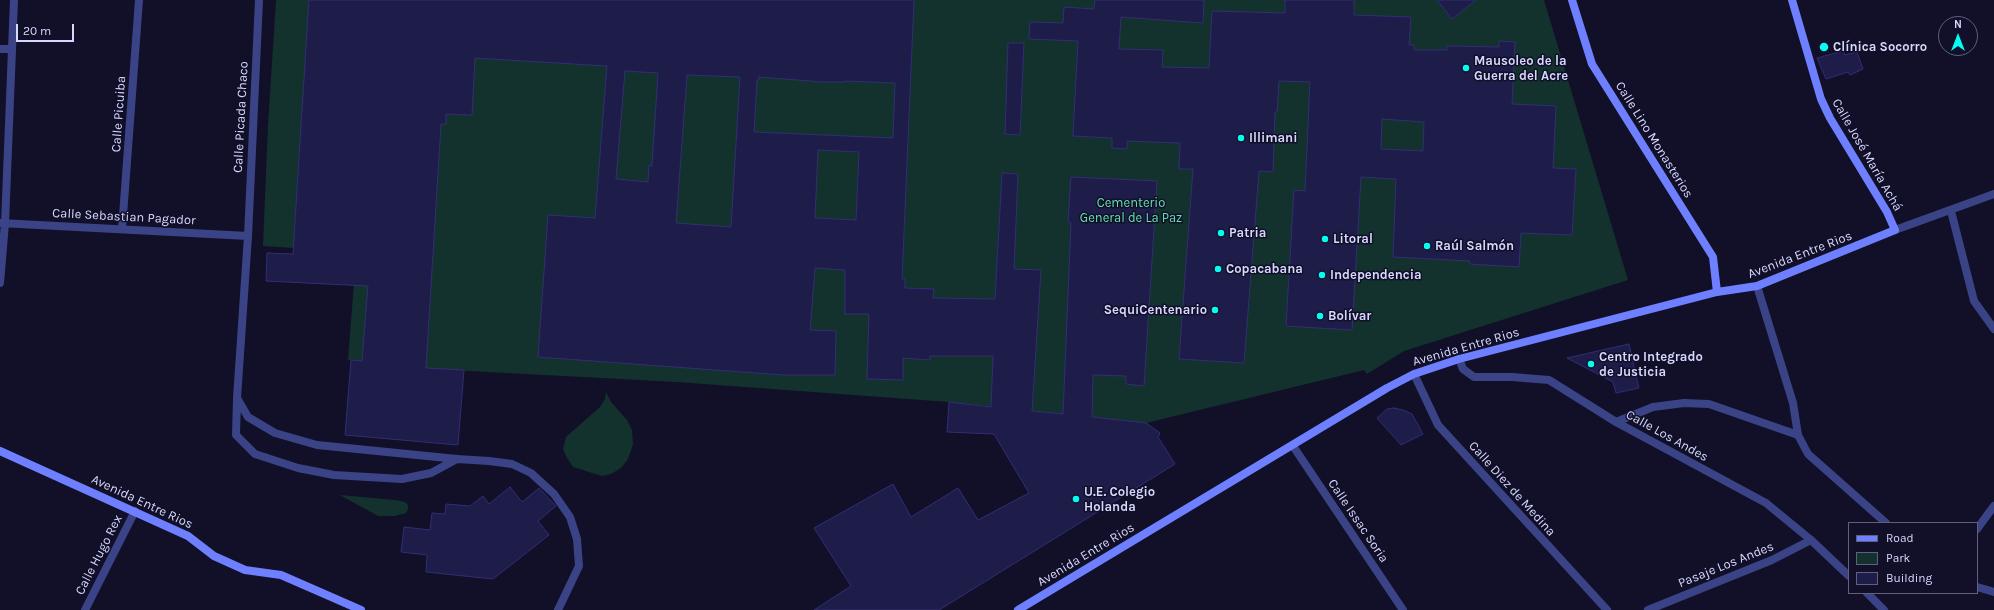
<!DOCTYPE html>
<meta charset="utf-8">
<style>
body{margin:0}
#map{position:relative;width:1994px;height:610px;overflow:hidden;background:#111028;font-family:Karla,sans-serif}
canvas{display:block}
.legend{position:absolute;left:1848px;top:522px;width:130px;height:72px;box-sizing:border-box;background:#111028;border:1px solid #60607e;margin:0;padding:5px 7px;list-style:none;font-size:12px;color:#d7d8ff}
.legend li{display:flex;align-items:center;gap:8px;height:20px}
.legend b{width:20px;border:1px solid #60607e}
.north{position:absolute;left:1938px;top:16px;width:40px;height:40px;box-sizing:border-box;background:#111028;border:1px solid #60607e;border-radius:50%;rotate:0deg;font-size:11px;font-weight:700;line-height:16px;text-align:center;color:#d7d8ff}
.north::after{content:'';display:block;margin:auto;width:14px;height:18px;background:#03fff3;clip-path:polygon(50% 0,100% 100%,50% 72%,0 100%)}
.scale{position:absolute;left:16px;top:24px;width:58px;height:18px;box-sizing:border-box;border:2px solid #d7d8ff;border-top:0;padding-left:5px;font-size:12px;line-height:14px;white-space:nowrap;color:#d7d8ff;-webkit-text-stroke:3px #111028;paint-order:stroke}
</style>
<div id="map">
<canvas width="1994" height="610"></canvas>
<ul class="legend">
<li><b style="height:5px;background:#6e80ff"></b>Road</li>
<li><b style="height:11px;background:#13322d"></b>Park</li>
<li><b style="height:11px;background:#1e1c49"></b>Building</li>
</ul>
<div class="north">N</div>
<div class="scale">20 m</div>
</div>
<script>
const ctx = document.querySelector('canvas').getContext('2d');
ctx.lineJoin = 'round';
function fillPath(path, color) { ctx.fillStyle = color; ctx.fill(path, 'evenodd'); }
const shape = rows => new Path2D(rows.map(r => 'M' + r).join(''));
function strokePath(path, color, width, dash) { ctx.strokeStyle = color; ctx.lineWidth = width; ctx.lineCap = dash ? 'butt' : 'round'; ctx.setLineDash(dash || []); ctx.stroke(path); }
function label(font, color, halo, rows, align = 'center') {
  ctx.font = font + ' Karla,sans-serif'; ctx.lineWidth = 3; ctx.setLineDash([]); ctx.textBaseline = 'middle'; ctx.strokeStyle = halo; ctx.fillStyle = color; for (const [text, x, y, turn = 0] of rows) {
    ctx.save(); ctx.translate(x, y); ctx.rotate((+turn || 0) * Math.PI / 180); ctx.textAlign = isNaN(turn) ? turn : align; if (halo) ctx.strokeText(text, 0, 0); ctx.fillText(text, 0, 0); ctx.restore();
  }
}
fillPath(shape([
 [276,0,1544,0,1628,280,1404,351,1367,374,1364,370,1146,423,949,402,677,382,412,368,348,360,356,257,354,252,263,246,268,125],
 [606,392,611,402,627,420,632,430,633,444,628,459,621,468,611,474,602,476,573,467,566,456,563,449,566,437,600,407,605,399],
 [340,495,395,500,405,502,408,505,408,509,406,513,395,516,378,516]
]), '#13322d');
const building = shape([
 [309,0,914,0,902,279,905,279,905,288,934,289,933,298,995,299,1002,173,1018,174,1014,269,1041,270,1032,411,1063,414,1071,223,1068,222,1071,177,1157,181,1144,386,1126,384,1126,376,1093,375,1092,417,1146,423,1160,433,1158,437,1175,464,939,610,814,610,851,586,814,528,893,484,911,517,958,488,978,520,1029,493,994,434,947,432,949,402,991,407,993,356,930,356,930,360,903,358,903,380,867,379,869,314,845,314,845,270,815,268,810,330,836,331,835,375,783,375,538,357,548,215,595,218,607,66,475,58,472,115,446,114,446,124,441,124,426,368,464,370,458,445,345,435,351,360,362,361,368,286,266,281,267,253,293,254,309,0],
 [625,71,658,73,652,166,649,165,648,182,616,179,625,71],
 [687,75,740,77,731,227,676,223,687,75],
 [759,77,823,82,845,82,845,81,895,83,893,138,754,132,757,80,759,80,759,77],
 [818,150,859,152,856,220,815,218,818,150],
 [1095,0,1204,0,1203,23,1121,17,1119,49,1163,50,1162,67,1209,68,1212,11,1285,13,1285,0,1354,0,1354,15,1411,17,1409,45,1414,45,1414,50,1447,50,1447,46,1499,47,1499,41,1515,42,1512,104,1556,106,1553,168,1576,169,1572,235,1521,233,1519,267,1470,264,1470,261,1393,257,1396,179,1361,177,1352,330,1286,326,1294,190,1305,191,1310,82,1279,81,1277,112,1275,112,1273,172,1259,171,1244,363,1179,359,1193,169,1179,169,1180,143,1127,141,1127,149,1112,148,1112,138,1073,136,1078,41,1029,39,1030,22,1063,23,1064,7,1094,9,1095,0],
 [1382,119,1424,122,1423,151,1381,149,1382,119],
 [1437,0,1476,0,1452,19,1437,0],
 [1008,43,1024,43,1020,135,1005,134,1008,43],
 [1843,51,1845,55,1857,52,1863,69,1850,75,1848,72,1826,79,1817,58,1843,51],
 [1629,344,1639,388,1616,393,1613,382,1567,358,1629,344],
 [1394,408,1403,410,1412,414,1423,434,1401,445,1377,418,1387,409,1394,408],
 [510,487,522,502,539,488,556,506,538,521,549,535,493,579,426,572,427,555,401,552,404,527,430,530,432,513,445,514,446,504,470,506,483,496,489,504,510,487]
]);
fillPath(building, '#1e1c49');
strokePath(building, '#322e75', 1);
strokePath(shape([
 [248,236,237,398,248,417,275,433,317,445,457,459,489,461,512,464,531,473,554,494,570,517,577,539,579,566,558,610],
 [1757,286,1793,403,1798,435],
 [237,399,236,435,255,454,298,468,334,475,402,479,431,473,457,459],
 [1977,529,1994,506],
 [1648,610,1772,560,1811,540]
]), '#3b4387', 8);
strokePath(shape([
 [0,49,12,49],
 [1951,211,1974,301,1994,329],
 [0,223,248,236,259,0],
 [122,229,139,0],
 [1895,230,1994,194],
 [0,283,5,223,14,0],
 [1459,359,1463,369,1474,377,1512,377,1549,380,1616,422,1766,503,1811,540,1849,576],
 [1414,374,1438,425,1607,610],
 [1616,422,1653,407,1684,403,1709,404,1798,435,1808,454,1886,523],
 [1293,446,1403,610],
 [1977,587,1994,592],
 [1867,593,1884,610],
 [85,610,135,511]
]), '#3b4387', 8);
strokePath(shape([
 [1572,0,1592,64,1713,257,1717,292],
 [0,451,188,536,214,556,245,570,281,575,361,610],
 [1018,610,1387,388,1414,374,1459,359,1717,292,1757,286,1895,230,1887,212,1830,118,1821,99,1792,0]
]), '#6e80ff', 8);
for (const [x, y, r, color] of [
 [1824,47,5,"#03fff3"],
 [1466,68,4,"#03fff3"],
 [1241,138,4,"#03fff3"],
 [1221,233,4,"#03fff3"],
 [1325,239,4,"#03fff3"],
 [1427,246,4,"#03fff3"],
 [1218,269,4,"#03fff3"],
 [1322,275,4,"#03fff3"],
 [1215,310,4,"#03fff3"],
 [1320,316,4,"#03fff3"],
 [1591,364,4,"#03fff3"],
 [1076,499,4,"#03fff3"]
]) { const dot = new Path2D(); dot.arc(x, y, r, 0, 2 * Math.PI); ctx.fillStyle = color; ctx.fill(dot); strokePath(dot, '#111028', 1.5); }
label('bold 13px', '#d7d8ff', '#111028', [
 ["Clínica Socorro",1833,47],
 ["Mausoleo de la",1474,61],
 ["Guerra del Acre",1474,76],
 ["Illimani",1249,138],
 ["Patria",1229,233],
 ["Litoral",1333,239],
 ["Raúl Salmón",1435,246],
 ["Copacabana",1226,269],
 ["Independencia",1330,275],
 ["SequiCentenario",1207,310,"right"],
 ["Bolívar",1328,316],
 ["Centro Integrado",1599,357],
 ["de Justicia",1599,372],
 ["U.E. Colegio",1084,492],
 ["Holanda",1084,507]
], 'left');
label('13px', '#d7d8ff', '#111028', [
 ["Calle Picuiba",119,114,-86],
 ["Calle Picada Chaco",241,117,-87],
 ["Calle Lino Monasterios",1654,140,58],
 ["Calle José María Achá",1867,155,60],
 ["Calle Sebastian Pagador",124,217,3],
 ["Avenida Entre Rios",1800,255,-21],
 ["Avenida Entre Rios",1466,347,-16],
 ["Calle Los Andes",1667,436,29],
 ["Calle Diez de Medina",1512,489,48],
 ["Avenida Entre Rios",142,502,25],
 ["Calle Issac Soria",1358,521,56],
 ["Calle Hugo Rex",99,555,-63],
 ["Avenida Entre Rios",1086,555,-31],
 ["Pasaje Los Andes",1726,565,-22]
]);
label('13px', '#62e0ae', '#111028', [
 ["Cementerio",1131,203],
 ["General de La Paz",1131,218]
]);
</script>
